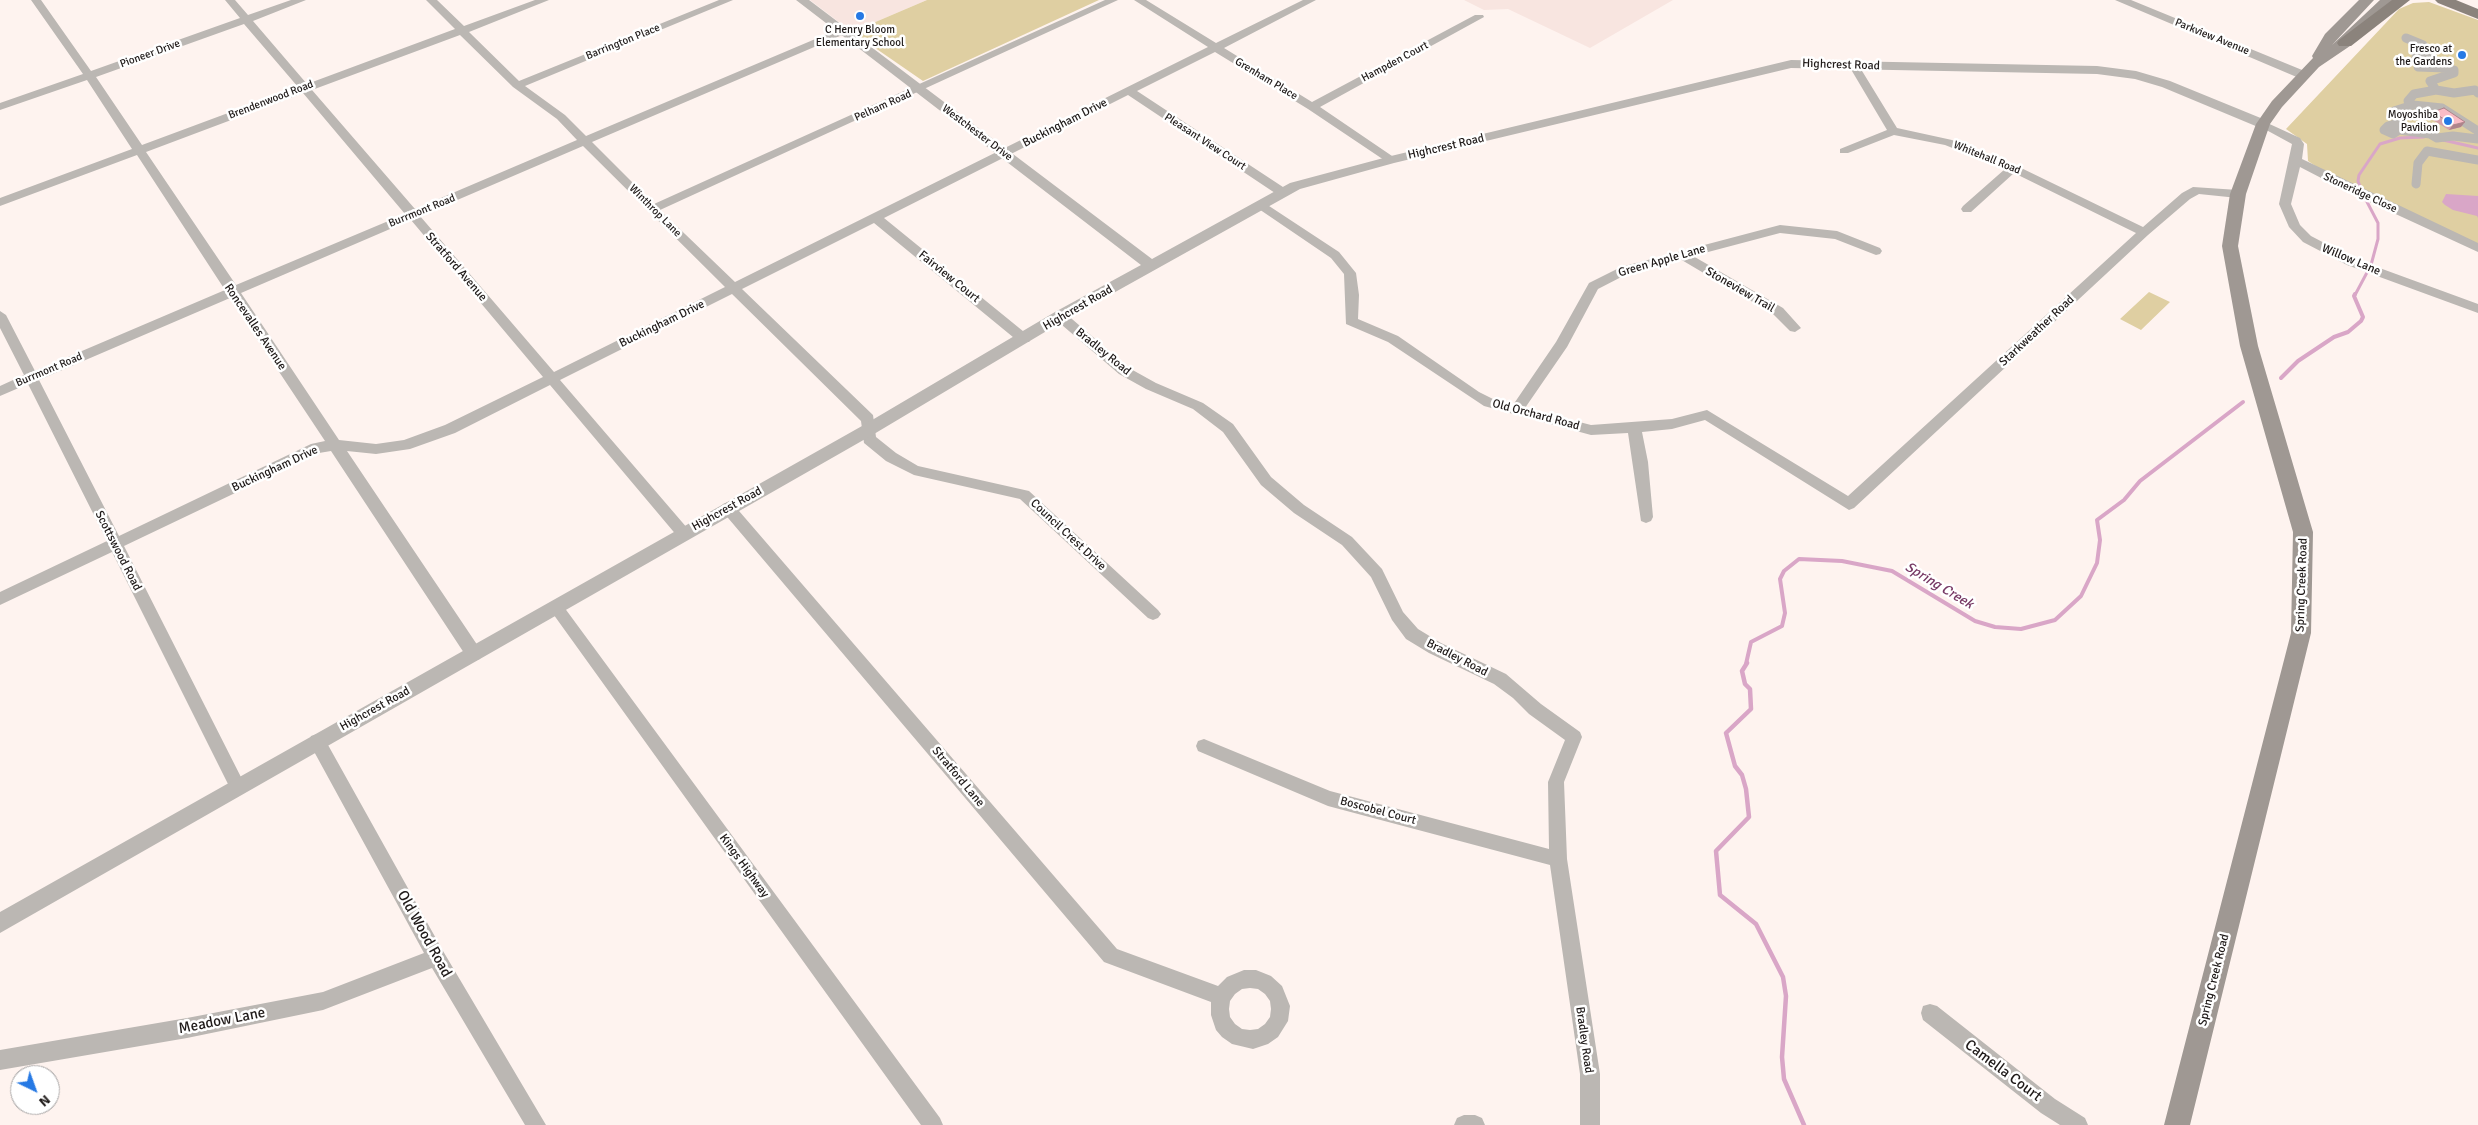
<!DOCTYPE html>
<style>
body{margin:0}
#map{position:relative;width:2478px;height:1125px;overflow:hidden;background:#fef3ef;font-family:Signika,sans-serif}
canvas{display:block}
.north{position:absolute;left:10px;top:1065px;width:50px;height:50px;box-sizing:border-box;background:#fff;border:1px solid #a5a3a3;border-radius:50%;rotate:138deg;font-size:14px;font-weight:700;line-height:20px;text-align:center;color:#1f1a19}
.north::after{content:'';display:block;margin:auto;width:18px;height:22px;background:#2679e4;clip-path:polygon(50% 0,100% 100%,50% 72%,0 100%)}
</style>
<div id="map">
<canvas width="2478" height="1125"></canvas>
<div class="north">N</div>
</div>
<script>
const ctx = document.querySelector('canvas').getContext('2d');
ctx.lineJoin = 'round';
function fillPath(path, color) { ctx.fillStyle = color; ctx.fill(path, 'evenodd'); }
const shape = rows => new Path2D(rows.map(r => 'M' + r).join(''));
function strokePath(path, color, width, dash) { ctx.strokeStyle = color; ctx.lineWidth = width; ctx.lineCap = dash ? 'butt' : 'round'; ctx.setLineDash(dash || []); ctx.stroke(path); }
function label(font, color, halo, rows, align = 'center') {
  ctx.font = font + ' Signika,sans-serif'; ctx.lineWidth = 5; ctx.setLineDash([]); ctx.textBaseline = 'middle'; ctx.strokeStyle = halo; ctx.fillStyle = color; for (const [text, x, y, turn = 0] of rows) {
    ctx.save(); ctx.translate(x, y); ctx.rotate((+turn || 0) * Math.PI / 180); ctx.textAlign = isNaN(turn) ? turn : align; if (halo) ctx.strokeText(text, 0, 0); ctx.fillText(text, 0, 0); ctx.restore();
  }
}
fillPath(shape([
 [810,0,927,0,852,32],
 [1464,0,1673,0,1590,48,1508,9,1484,10]
]), '#f8e5e0');
fillPath(shape([
 [927,0,1099,0,923,81,852,32],
 [2429,2,2478,20,2478,244,2326,173,2308,161,2307,144,2286,129,2399,9,2413,3],
 [2149,292,2170,302,2141,330,2120,319]
]), '#dfcfa2');
fillPath(shape([
 [2446,194,2478,196,2478,218,2477,216,2453,210,2445,205,2442,202]
]), '#d9a6c7');
strokePath(shape([
 [2443,140,2478,148],
 [2362,192,2358,181,2359,175,2380,144,2400,138,2424,137],
 [2355,295,2371,265,2378,239,2378,223,2365,198]
]), '#d9a6c7', 3);
strokePath(shape([
 [2281,378,2298,361,2334,337,2348,332,2361,321,2363,317,2354,296,2355,294],
 [1746,664,1751,642,1782,626,1785,613,1780,579,1784,571,1799,559,1842,561,1892,571,1975,621,1995,627,2021,629,2055,620,2081,596,2097,563,2100,540,2097,520,2124,500,2140,481,2243,402]
]), '#d9a6c7', 4);
strokePath(shape([
 [1747,663,1742,671,1745,684,1750,689,1751,709,1726,733,1735,766,1742,775,1746,789,1749,817,1716,851,1720,895,1756,924,1783,977,1786,996,1782,1057,1784,1079,1804,1125]
]), '#d9a6c7', 4.5);
strokePath(shape([
 [2406,38,2423,45],
 [2428,56,2416,57,2421,63,2418,67,2446,68,2454,70,2454,73,2430,81,2436,90,2414,94,2408,101,2413,105,2394,111,2399,117,2398,123,2388,126,2384,130,2393,134,2399,130,2430,134,2437,138,2453,136,2478,139],
 [2436,90,2454,93,2475,90,2478,93],
 [2413,105,2442,108,2478,131],
 [2416,184,2418,163,2427,151,2478,160]
]), '#bbb7b3', 9);
fillPath(shape([
 [31,0,41,0,91,71,240,18,225,0,235,0,248,15,291,0,306,0,253,21,307,84,455,29,426,0,437,0,464,26,535,0,549,0,469,32,519,81,719,0,733,0,525,86,565,115,586,136,839,29,847,29,847,33,592,142,654,204,1105,0,1118,0,660,210,735,282,1208,47,1134,0,1146,0,1216,43,1303,0,1316,0,1224,48,1312,102,1475,15,1483,15,1484,17,1320,107,1395,158,1395,162,1387,162,1308,109,1215,52,1137,91,1286,189,1286,195,1278,195,1128,95,884,218,1029,336,1031,339,1029,342,1019,342,874,223,742,289,873,415,876,437,896,453,918,466,1029,491,1158,610,1161,614,1158,618,1153,620,1148,618,1020,499,914,475,886,461,864,443,861,421,732,294,560,380,688,529,690,533,688,537,678,537,550,385,455,433,410,449,376,454,347,451,480,649,482,654,480,659,474,661,468,659,331,451,319,453,124,546,246,787,244,792,238,795,232,792,112,552,0,605,0,592,107,541,28,384,0,396,0,386,24,375,0,328,0,311,6,315,35,371,225,290,137,155,0,206,0,198,132,149,87,80,0,110,0,103,83,74,31,0],
 [244,24,298,87,142,145,96,77,244,24],
 [460,35,513,87,557,119,577,140,415,209,312,90,460,35],
 [303,93,405,214,236,285,146,152,303,93],
 [583,146,725,287,554,372,420,216,583,146],
 [411,220,543,377,445,425,404,440,376,444,339,440,241,293,411,220],
 [230,298,325,441,311,444,119,536,39,380,230,298],
 [1854,63,1859,66,1897,128,1952,140,2017,166,2143,227,2182,193,2193,187,2238,190,2244,194,2238,198,2199,194,2190,199,2148,235,1854,508,1849,510,1705,420,1672,429,1642,432,1648,462,1653,517,1651,521,1646,523,1641,521,1628,433,1591,435,1484,406,1388,342,1346,324,1344,274,1331,258,1253,205,1259,201,1263,202,1339,252,1356,273,1359,295,1358,319,1398,336,1479,392,1493,399,1513,405,1556,342,1589,283,1621,267,1780,225,1837,231,1880,248,1882,251,1880,254,1876,255,1835,239,1780,233,1693,256,1783,308,1801,328,1795,332,1790,331,1773,314,1680,259,1629,273,1598,289,1567,347,1525,408,1591,425,1672,419,1707,410,1848,496,2136,233,2014,173,1971,212,1963,212,1961,209,1963,206,2005,169,1945,145,1894,135,1848,153,1840,153,1840,149,1887,130,1849,66,1854,63],
 [2263,121,2300,138,2304,144,2302,159,2478,243,2478,252,2350,193,2300,167,2291,204,2300,225,2311,236,2355,259,2478,304,2478,313,2347,265,2303,242,2289,227,2279,204,2292,144,2259,126,2257,124,2263,121],
 [1060,312,1065,313,1129,368,1156,383,1203,403,1233,424,1271,477,1304,505,1352,537,1382,569,1403,612,1418,629,1441,643,1506,674,1541,704,1580,732,1582,737,1564,782,1567,859,1600,1074,1600,1125,1580,1125,1580,1074,1550,865,1328,806,1198,751,1196,746,1198,741,1204,739,1330,791,1549,849,1548,782,1565,740,1529,714,1513,698,1494,684,1429,653,1406,639,1392,620,1371,577,1342,545,1294,513,1261,485,1223,432,1193,409,1146,389,1119,374,1055,319,1054,316,1055,313,1060,312],
 [728,502,733,504,1117,949,1218,986,1227,977,1244,970,1256,970,1271,976,1282,986,1290,1006,1288,1021,1278,1037,1268,1044,1253,1049,1232,1044,1222,1037,1216,1030,1211,1015,1211,1002,1104,962,723,512,721,508,723,504,728,502],
 [1250,988,1258,989,1265,994,1270,1001,1271,1009,1270,1017,1265,1024,1258,1029,1250,1030,1242,1029,1235,1024,1230,1017,1229,1009,1230,1001,1235,994,1242,989,1250,988],
 [556,601,561,603,940,1118,943,1125,921,1125,551,611,548,607,551,603,556,601],
 [317,734,323,736,443,951,546,1125,525,1125,432,968,323,1010,187,1038,0,1070,0,1050,187,1018,323,992,424,953,311,746,309,741,311,736,317,734],
 [1930,1004,1937,1006,2055,1099,2085,1118,2088,1125,2060,1125,2041,1113,1923,1020,1921,1013,1923,1006,1930,1004],
 [1464,1115,1475,1115,1482,1118,1485,1125,1454,1125,1457,1118,1464,1115]
]), '#bbb7b3');
fillPath(shape([
 [796,0,809,0,1152,259,1290,183,1391,156,1791,60,2097,66,2136,71,2170,81,2268,121,2270,124,2263,128,2258,127,2162,87,2135,79,2097,74,1791,68,1394,163,1300,189,1065,320,874,434,0,933,0,912,862,426,1055,312,1141,265,796,0],
 [2115,0,2131,0,2307,72,2309,75,2307,78,2299,78,2115,0]
]), '#bbb7b3');
fillPath(shape([
 [2359,0,2374,0,2332,45,2380,0,2395,0,2350,46,2319,67,2282,107,2270,124,2246,194,2238,246,2258,346,2313,532,2311,633,2190,1125,2164,1125,2291,633,2293,532,2240,346,2222,246,2230,194,2256,124,2272,101,2313,58,2312,56,2325,34,2359,0]
]), '#9f9893');
fillPath(shape([
 [2392,0,2410,0,2351,46,2339,46,2337,43,2339,40,2392,0],
 [2435,0,2456,0,2478,9,2478,19,2438,3,2435,0]
]), '#8b837c');
fillPath(shape([
 [2433,112,2461,127,2449,130,2428,117]
]), '#d7a2aa');
fillPath(shape([
 [2465,122,2461,127,2449,130,2453,125]
]), '#af848b');
const building = shape([
 [2444,108,2465,122,2453,125,2433,112,2444,108]
]);
fillPath(building, '#fabcc6');
strokePath(building, '#af848b', 1);
for (const [x, y, r, color] of [
 [860,16,5,"#2679e4"],
 [2462,55,5,"#2679e4"],
 [2448,121,5,"#2679e4"]
]) { const dot = new Path2D(); dot.arc(x, y, r, 0, 2 * Math.PI); ctx.fillStyle = color; ctx.fill(dot); strokePath(dot, '#fff', 2); }
label('11px', '#1f1a19', '#fff', [
 ["C Henry Bloom",860,30,"center"],
 ["Elementary School",860,43,"center"],
 ["Fresco at",2452,49],
 ["the Gardens",2452,62],
 ["Moyoshiba",2438,115],
 ["Pavilion",2438,128]
], 'right');
label('11px', '#1f1a19', '#fff', [
 ["Parkview Avenue",2212,37,22],
 ["Barrington Place",623,42,-22],
 ["Pioneer Drive",150,54,-20],
 ["Hampden Court",1395,62,-28],
 ["Grenham Place",1266,79,31],
 ["Brendenwood Road",271,100,-21],
 ["Pelham Road",883,106,-24],
 ["Westchester Drive",977,133,37],
 ["Pleasant View Court",1205,142,33],
 ["Whitehall Road",1987,158,22],
 ["Stoneridge Close",2360,193,25],
 ["Burrmont Road",422,211,-22],
 ["Winthrop Lane",655,211,45],
 ["Burrmont Road",49,370,-23]
]);
label('12px', '#1f1a19', '#fff', [
 ["Highcrest Road",1841,65,2],
 ["Buckingham Drive",1065,123,-27],
 ["Highcrest Road",1446,147,-13],
 ["Willow Lane",2351,260,23],
 ["Green Apple Lane",1662,261,-16],
 ["Stratford Avenue",456,267,49],
 ["Fairview Court",949,277,39],
 ["Stoneview Trail",1740,290,30],
 ["Highcrest Road",1078,308,-30],
 ["Buckingham Drive",662,324,-26],
 ["Roncevalles Avenue",255,327,56],
 ["Starkweather Road",2037,331,-43],
 ["Bradley Road",1103,352,39],
 ["Old Orchard Road",1536,415,15],
 ["Buckingham Drive",275,469,-25],
 ["Highcrest Road",727,509,-29],
 ["Council Crest Drive",1068,535,43],
 ["Scottswood Road",118,551,63],
 ["Spring Creek Road",2302,585,-88],
 ["Bradley Road",1457,658,27],
 ["Highcrest Road",375,709,-29],
 ["Stratford Lane",958,777,50],
 ["Boscobel Court",1378,811,15],
 ["Kings Highway",744,866,54],
 ["Spring Creek Road",2214,980,-76],
 ["Bradley Road",1584,1040,82]
]);
label('italic 14px', '#763864', '#fff', [
 ["Spring Creek",1939,586,31]
]);
label('15px', '#1f1a19', '#fff', [
 ["Old Wood Road",424,934,61],
 ["Meadow Lane",222,1021,-11],
 ["Camella Court",2003,1071,37]
]);
</script>
